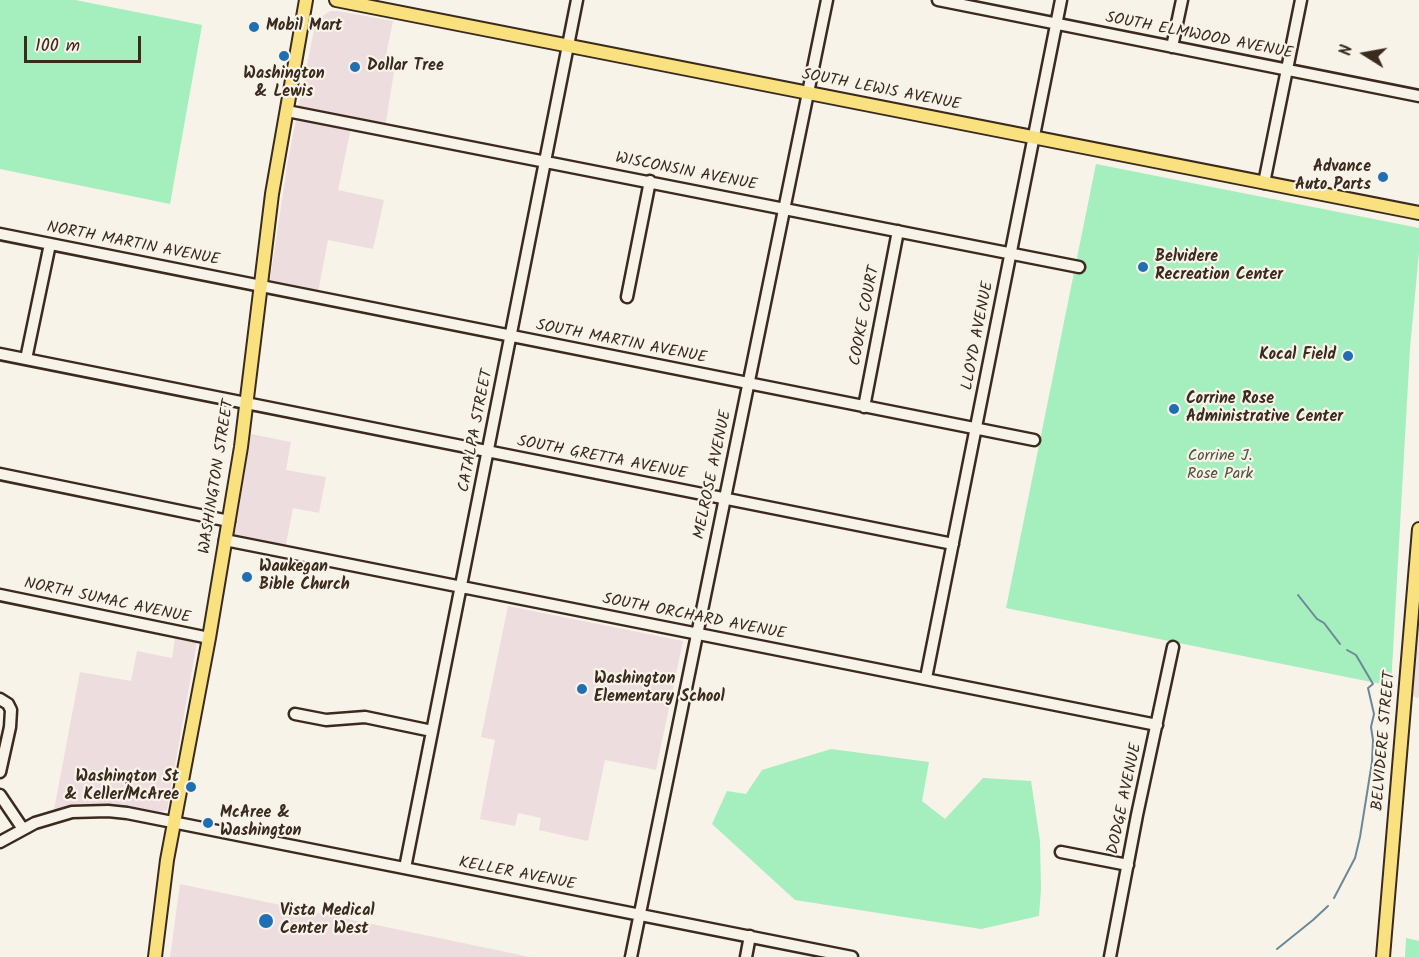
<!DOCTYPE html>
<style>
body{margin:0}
#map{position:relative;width:1419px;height:957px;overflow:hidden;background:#f7f3e8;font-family:Kalam,sans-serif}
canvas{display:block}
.north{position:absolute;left:1335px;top:24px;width:60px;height:60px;-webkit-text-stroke:4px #f7f3e8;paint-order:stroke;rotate:281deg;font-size:16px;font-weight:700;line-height:24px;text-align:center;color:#3b2a1e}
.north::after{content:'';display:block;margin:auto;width:21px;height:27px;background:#3b2a1e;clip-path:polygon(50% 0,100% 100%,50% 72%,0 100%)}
.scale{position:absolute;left:24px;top:36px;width:117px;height:27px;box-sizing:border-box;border:3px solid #3b2a1e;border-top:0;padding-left:8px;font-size:18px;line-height:21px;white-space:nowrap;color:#3b2a1e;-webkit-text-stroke:4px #f7f3e8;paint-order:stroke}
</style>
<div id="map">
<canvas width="1419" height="957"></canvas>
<div class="north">N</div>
<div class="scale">100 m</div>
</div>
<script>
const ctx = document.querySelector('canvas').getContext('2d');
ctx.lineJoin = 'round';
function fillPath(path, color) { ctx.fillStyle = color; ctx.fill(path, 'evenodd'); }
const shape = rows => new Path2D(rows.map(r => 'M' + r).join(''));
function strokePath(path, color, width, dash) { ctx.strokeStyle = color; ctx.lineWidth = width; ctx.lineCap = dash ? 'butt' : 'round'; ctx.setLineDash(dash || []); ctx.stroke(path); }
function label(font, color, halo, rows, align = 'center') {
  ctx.font = font + ' Kalam,sans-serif'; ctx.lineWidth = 4.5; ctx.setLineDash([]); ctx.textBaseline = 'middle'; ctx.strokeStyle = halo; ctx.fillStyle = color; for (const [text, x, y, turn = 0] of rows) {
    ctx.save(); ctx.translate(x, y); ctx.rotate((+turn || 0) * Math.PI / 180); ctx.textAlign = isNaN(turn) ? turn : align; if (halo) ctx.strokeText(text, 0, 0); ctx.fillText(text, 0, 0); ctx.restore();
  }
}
fillPath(shape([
 [330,11,338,11,393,21,384,65,394,72,384,134,351,128,338,190,384,200,373,249,328,240,316,303,268,293,288,160,315,25,318,19],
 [251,434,291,442,286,470,326,477,319,513,293,508,284,554,233,545],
 [508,606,683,641,656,770,605,760,588,841,539,830,541,818,518,813,515,826,480,819,495,740,481,737],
 [1419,614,1419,698,1412,696],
 [177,626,199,631,167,810,160,812,111,804,74,806,54,810,80,672,131,681,137,651,172,658],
 [180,884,223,893,530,957,170,957]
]), '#eedddf');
fillPath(shape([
 [0,0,75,0,202,25,170,204,0,169],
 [1096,164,1419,228,1419,252,1410,348,1391,686,1006,608],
 [831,749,929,762,922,801,945,819,983,778,1031,781,1040,841,1041,889,1039,916,981,929,795,900,712,824,727,791,746,794,762,770],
 [1406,938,1419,941,1419,957,1405,957]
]), '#a5eebd');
strokePath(shape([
 [1298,595,1317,619,1324,623,1340,644],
 [1334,898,1355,858,1360,837,1372,762,1373,740,1371,727,1374,714,1368,688,1373,684,1356,655,1347,650],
 [1277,949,1313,920,1328,906]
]), '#6b8898', 2);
const minor = shape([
 [938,0,1419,96],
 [1172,47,1182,0],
 [287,111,1079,267],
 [1264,183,1301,0],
 [0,234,1034,440],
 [627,297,650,181],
 [0,354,953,544],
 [26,359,50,244],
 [864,407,898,231],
 [0,474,229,521],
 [225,540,1157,725],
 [0,595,209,638],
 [926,678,1061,0],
 [0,699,8,704,11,710,10,727,0,772],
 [295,714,326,720,365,717,432,731],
 [0,795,23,829],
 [0,842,35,823,72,812,108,811,127,813,852,957],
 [1061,852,1128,865],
 [405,868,577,0],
 [631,957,827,0],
 [746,957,750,936],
 [1110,957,1137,815,1173,647]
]);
const major = shape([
 [336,0,1419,213],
 [155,957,167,860,209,638,241,447,272,194,306,0],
 [1383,957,1419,529]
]);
strokePath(minor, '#3b2a1e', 15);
strokePath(major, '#3b2a1e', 16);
strokePath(minor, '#f7f3e8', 10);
strokePath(major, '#fae180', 12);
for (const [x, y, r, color] of [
 [254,27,6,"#1f6fb2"],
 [284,56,6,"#1f6fb2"],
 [355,67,6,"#1f6fb2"],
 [1383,177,6,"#1f6fb2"],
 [1143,267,6,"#1f6fb2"],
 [1348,356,6,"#1f6fb2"],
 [1174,409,6,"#1f6fb2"],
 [247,577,6,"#1f6fb2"],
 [582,689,6,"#1f6fb2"],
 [191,787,6,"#1f6fb2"],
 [208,823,6,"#1f6fb2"],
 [266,921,8,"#1f6fb2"]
]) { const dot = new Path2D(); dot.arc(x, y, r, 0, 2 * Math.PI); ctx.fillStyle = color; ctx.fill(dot); strokePath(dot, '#f7f3e8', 2); }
label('bold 16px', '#3b2a1e', '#f7f3e8', [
 ["Mobil Mart",266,27],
 ["Dollar Tree",367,67],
 ["Washington",284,75,"center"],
 ["& Lewis",284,93,"center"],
 ["Advance",1371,168,"right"],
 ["Auto Parts",1371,186,"right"],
 ["Belvidere",1155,258],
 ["Recreation Center",1155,276],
 ["Kocal Field",1336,356,"right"],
 ["Corrine Rose",1186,400],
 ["Administrative Center",1186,418],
 ["Waukegan",259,568],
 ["Bible Church",259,586],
 ["Washington",594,680],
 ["Elementary School",594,698],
 ["Washington St",179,778,"right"],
 ["& Keller/McAree",179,796,"right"],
 ["McAree &",220,814],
 ["Washington",220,832],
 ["Vista Medical",280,912],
 ["Center West",280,930]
], 'left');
label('16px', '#3b2a1e', '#f7f3e8', [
 ["SOUTH ELMWOOD AVENUE",1199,37,11],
 ["SOUTH LEWIS AVENUE",881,91,11],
 ["WISCONSIN AVENUE",686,173,11],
 ["NORTH MARTIN AVENUE",133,245,11],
 ["COOKE COURT",866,316,-79],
 ["LLOYD AVENUE",979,336,-79],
 ["SOUTH MARTIN AVENUE",621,343,11],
 ["CATALPA STREET",477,431,-79],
 ["SOUTH GRETTA AVENUE",602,459,11],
 ["MELROSE AVENUE",714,475,-78],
 ["WASHINGTON STREET",218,477,-81],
 ["NORTH SUMAC AVENUE",107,602,12],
 ["SOUTH ORCHARD AVENUE",694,618,11],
 ["BELVIDERE STREET",1385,741,-85],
 ["DODGE AVENUE",1126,799,-78],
 ["KELLER AVENUE",517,875,11]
]);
label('16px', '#50513e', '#f7f3e8', [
 ["Corrine J.",1220,457],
 ["Rose Park",1220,475]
]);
</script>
